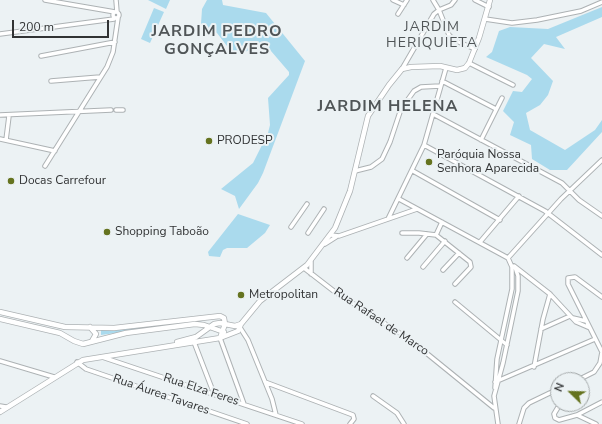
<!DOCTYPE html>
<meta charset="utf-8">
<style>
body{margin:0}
#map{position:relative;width:602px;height:424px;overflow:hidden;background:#ecf2f4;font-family:"Nunito Sans",sans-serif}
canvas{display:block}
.north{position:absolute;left:550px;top:372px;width:40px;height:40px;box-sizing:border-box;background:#ecf2f4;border:1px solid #a1a6a7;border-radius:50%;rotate:293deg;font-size:11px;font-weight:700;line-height:16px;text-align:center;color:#313334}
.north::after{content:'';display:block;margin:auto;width:14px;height:18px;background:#65731f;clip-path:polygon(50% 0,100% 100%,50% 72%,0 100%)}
.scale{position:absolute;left:12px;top:20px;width:97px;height:18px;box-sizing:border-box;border:2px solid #313334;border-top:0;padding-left:5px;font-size:12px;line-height:14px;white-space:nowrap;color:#313334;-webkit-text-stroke:3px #ecf2f4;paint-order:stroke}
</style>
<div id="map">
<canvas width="602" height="424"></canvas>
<div class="north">N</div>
<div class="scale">200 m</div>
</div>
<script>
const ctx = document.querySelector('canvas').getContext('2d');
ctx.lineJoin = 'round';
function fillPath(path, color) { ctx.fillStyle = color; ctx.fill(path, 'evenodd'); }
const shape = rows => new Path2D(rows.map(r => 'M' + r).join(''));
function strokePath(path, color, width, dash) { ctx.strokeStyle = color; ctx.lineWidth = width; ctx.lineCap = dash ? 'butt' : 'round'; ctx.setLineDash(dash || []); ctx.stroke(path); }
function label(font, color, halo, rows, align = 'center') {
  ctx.font = font + ' "Nunito Sans",sans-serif'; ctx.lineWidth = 4; ctx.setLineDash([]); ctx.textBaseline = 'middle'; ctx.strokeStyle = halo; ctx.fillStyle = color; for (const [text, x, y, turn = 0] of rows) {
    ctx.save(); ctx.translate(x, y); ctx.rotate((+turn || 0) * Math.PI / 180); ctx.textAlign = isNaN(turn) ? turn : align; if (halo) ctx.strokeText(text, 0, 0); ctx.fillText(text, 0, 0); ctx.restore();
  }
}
fillPath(shape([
 [148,0,170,0,166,9],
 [207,0,222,0,223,5,266,13,305,61,263,173,258,183,239,209,235,196,221,189,253,163,268,133,270,125,268,98,289,75,289,72,265,44,242,53,235,53,230,50,217,33,201,24,202,9],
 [602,7,602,17,556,37,565,49,544,44,531,58,553,81,548,95,540,105,526,113,530,130,565,150,595,130,602,120,602,132,567,170,550,170,532,159,531,145,510,135,514,122,503,111,513,91,522,92,532,79,527,75,486,57,492,52,499,31,510,27,548,29],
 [154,8,164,12,150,43,141,39],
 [238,214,270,225,265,233,247,248,227,248,223,250,220,257,209,256,208,252],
 [204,320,203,321,101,335,101,329]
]), '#aadaed');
const minor = shape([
 [45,0,115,12],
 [116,0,117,12],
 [393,0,404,5],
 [433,0,439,10,449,35,454,40,475,49],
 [475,0,489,7],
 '113 15a3 3 0 1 1 6 0a3 3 0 1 1-6 0Z',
 [398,14,407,0],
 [485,19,512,23,537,20,581,11,602,2],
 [0,34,114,19],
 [41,56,115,42],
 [469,63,513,85],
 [402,69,434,14,439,10,451,5,455,0],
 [51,81,100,77],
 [442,81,496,109],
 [116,110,123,110],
 [433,114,562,183,579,200,602,216],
 [0,115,111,110],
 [0,139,55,151],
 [6,140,9,116],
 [481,140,502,98],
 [424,145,545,211,602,255],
 [45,166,107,67,113,52,118,18],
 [355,171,371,167,382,159,390,142,401,109,414,91,421,87,440,86],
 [413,171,500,220],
 [399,199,508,258,512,267,512,289,497,359,495,388],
 [388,219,424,145,446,68],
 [291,227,307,204],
 [308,233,324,209],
 [402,233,419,233,436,235,470,262,471,267,455,284],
 [331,235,339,236,417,209],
 [436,235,442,222],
 [480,242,519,196],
 [325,244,336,237],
 [407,258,427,234],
 [508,258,561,199,602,160],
 [311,262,311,274],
 [514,266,550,294,576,322,590,328],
 [423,267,445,241],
 [304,268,335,292,409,339,494,408],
 [443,270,459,253],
 [455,302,507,345],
 [573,318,586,321],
 [239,326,248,340,272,399,276,415],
 [541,329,570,316],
 [220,338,244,404],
 [194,342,214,394],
 [102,357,302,424],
 [0,361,54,377],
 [77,362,86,369,247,424],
 [534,367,543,319,550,294],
 [578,380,594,372,600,363,602,352,568,284,568,278,575,277,602,297],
 [265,382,353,415,354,419,350,424],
 [495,382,595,339],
 [373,396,397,413,404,424],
 [560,404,554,414,555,418,559,420,577,415,602,402],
 [0,406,6,407],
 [577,415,596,424],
 [498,424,494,396,503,363,518,291,518,276,515,267],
 [519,424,524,408,529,403,558,389]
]);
const major = shape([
 [0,312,65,327,114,328,220,316,224,318,225,324,220,338],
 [0,319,60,333,74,341,83,344,126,333,195,324,204,325,224,332],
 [90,327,96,334,92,341],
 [177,342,196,337,214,324,220,323,235,326,241,324],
 [0,412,83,360,220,338,238,331,241,324,260,301,307,265,335,228,350,191,368,116,389,85,402,69,411,67,440,66,457,70,465,68,469,63,479,38,490,0]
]);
strokePath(minor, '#adb2b4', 5.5);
strokePath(major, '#adb2b4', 6);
strokePath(minor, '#fff', 3.5);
strokePath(major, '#fff', 4.5);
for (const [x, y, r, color] of [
 [209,141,4,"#65731f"],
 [429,162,4,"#65731f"],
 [11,181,4,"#65731f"],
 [107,232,4,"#65731f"],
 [241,295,4,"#65731f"]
]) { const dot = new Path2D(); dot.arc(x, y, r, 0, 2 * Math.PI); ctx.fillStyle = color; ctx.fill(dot); strokePath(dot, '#ecf2f4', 1.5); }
label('12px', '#313334', '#ecf2f4', [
 ["PRODESP",217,141],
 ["Paróquia Nossa",437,155],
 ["Senhora Aparecida",437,169],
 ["Docas Carrefour",19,181],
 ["Shopping Taboão",115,232],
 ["Metropolitan",249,295]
], 'left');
label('12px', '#313334', '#ecf2f4', [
 ["Rua Rafael de Marco",381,322,34],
 ["Rua Elza Feres",201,390,18],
 ["Rua Áurea Tavares",161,395,19]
]);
ctx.letterSpacing = '1px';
label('14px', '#505557', '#ecf2f4', [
 ["JARDIM",432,28],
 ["HERIQUIETA",432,44]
]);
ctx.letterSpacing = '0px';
ctx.letterSpacing = '1px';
label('bold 16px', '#505557', '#ecf2f4', [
 ["JARDIM PEDRO",217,32],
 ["GONÇALVES",217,50],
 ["JARDIM HELENA",388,107]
]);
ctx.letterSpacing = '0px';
</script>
